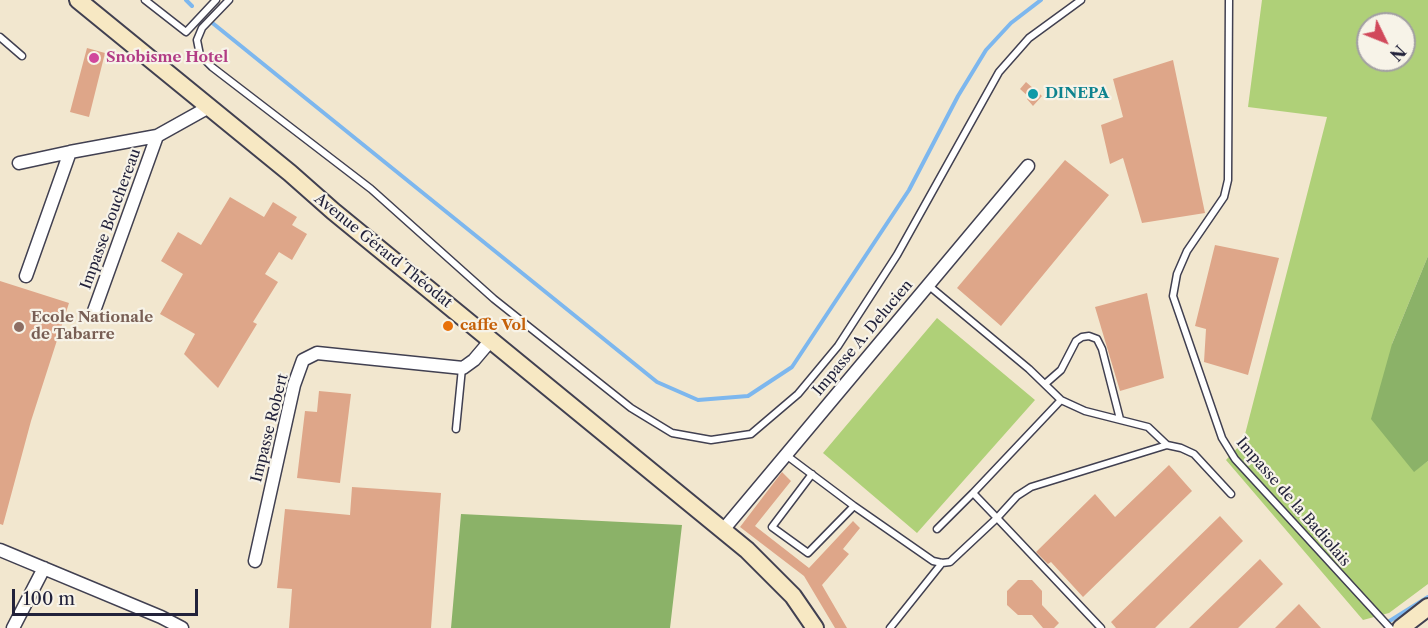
<!DOCTYPE html>
<meta charset="utf-8">
<style>
body{margin:0}
#map{position:relative;width:1428px;height:628px;overflow:hidden;background:#f2e7cf;font-family:"Libre Caslon Text",serif}
canvas{display:block}
.north{position:absolute;left:1356px;top:12px;width:60px;height:60px;box-sizing:border-box;background:#f7f3e8;border:2px solid #a29fa3;border-radius:50%;rotate:133deg;font-size:16px;font-weight:700;line-height:24px;text-align:center;color:#22223b}
.north::after{content:'';display:block;margin:auto;width:21px;height:27px;background:#d1495b;clip-path:polygon(50% 0,100% 100%,50% 72%,0 100%)}
.scale{position:absolute;left:12px;top:589px;width:186px;height:27px;box-sizing:border-box;border:3px solid #22223b;border-top:0;padding-left:8px;font-size:18px;line-height:21px;white-space:nowrap;color:#22223b;-webkit-text-stroke:4px #f7f3e8;paint-order:stroke}
</style>
<div id="map">
<canvas width="1428" height="628"></canvas>
<div class="north">N</div>
<div class="scale">100 m</div>
</div>
<script>
const ctx = document.querySelector('canvas').getContext('2d');
ctx.lineJoin = 'round';
function fillPath(path, color) { ctx.fillStyle = color; ctx.fill(path, 'evenodd'); }
const shape = rows => new Path2D(rows.map(r => 'M' + r).join(''));
function strokePath(path, color, width, dash) { ctx.strokeStyle = color; ctx.lineWidth = width; ctx.lineCap = dash ? 'butt' : 'round'; ctx.setLineDash(dash || []); ctx.stroke(path); }
function label(font, color, halo, rows, align = 'center') {
  ctx.font = font + ' "Libre Caslon Text",serif'; ctx.lineWidth = 4.5; ctx.setLineDash([]); ctx.textBaseline = 'middle'; ctx.strokeStyle = halo; ctx.fillStyle = color; for (const [text, x, y, turn = 0] of rows) {
    ctx.save(); ctx.translate(x, y); ctx.rotate((+turn || 0) * Math.PI / 180); ctx.textAlign = isNaN(turn) ? turn : align; if (halo) ctx.strokeText(text, 0, 0); ctx.fillText(text, 0, 0); ctx.restore();
  }
}
fillPath(shape([
 [1262,0,1428,0,1428,256,1392,344,1414,471,1428,461,1428,584,1389,613,1363,620,1226,460,1243,442,1327,117,1248,107],
 [1368,24,1404,24,1404,60,1368,60],
 [937,318,1035,400,917,533,823,453]
]), '#afd078');
fillPath(shape([
 [1428,256,1428,461,1414,472,1371,419,1392,344],
 [461,514,682,525,670,628,451,628]
]), '#8bb268');
strokePath(shape([
 [186,0,192,6],
 [210,21,657,382,698,400,748,396,792,367,909,190,958,96,986,50,1011,23,1041,0],
 [1388,622,1428,597]
]), '#7db7ee', 4);
fillPath(shape([
 [87,48,105,53,89,117,70,112],
 [1173,60,1205,213,1142,223,1123,158,1110,164,1101,125,1123,117,1113,79],
 [1026,82,1042,96,1033,106,1027,99,1029,97,1020,89],
 [1065,160,1109,195,1001,326,957,288],
 [230,197,264,217,273,202,297,217,292,225,307,234,292,260,279,252,265,274,278,282,253,322,257,324,218,388,184,354,195,334,160,314,183,274,161,261,178,232,201,245],
 [1215,245,1279,258,1248,375,1204,362,1206,329,1195,326],
 [0,281,69,303,31,421,3,525,0,524],
 [1147,293,1164,378,1120,391,1095,307],
 [319,391,351,394,340,483,297,478,305,411,317,412],
 [1169,465,1192,491,1083,597,1051,562,1048,564,1036,552,1095,494,1115,517],
 [782,472,791,481,755,526,809,568,853,521,860,528,843,549,849,554,822,585,847,628,835,628,804,576,740,527],
 [352,487,441,493,431,628,289,628,292,589,277,588,285,509,350,515],
 [1220,516,1243,541,1155,628,1116,628,1111,622],
 [1260,559,1283,584,1238,628,1189,628],
 [1018,580,1032,580,1042,591,1042,605,1059,623,1054,628,1043,628,1032,615,1018,615,1007,605,1007,591],
 [1299,604,1321,628,1275,628]
]), '#dea689');
const lane = shape([
 [145,0,186,32,216,0],
 [229,0,202,28,197,40,200,55,212,67,371,189,494,299,631,408,672,433,711,440,751,434,798,394,838,346,897,255,999,72,1029,38,1081,0],
 [1229,0,1228,180,1224,197,1187,251,1177,274,1173,296,1222,438,1235,459,1390,628],
 [0,37,22,56],
 [928,285,1029,369,1061,400,1085,411,1148,427,1167,445],
 [1045,384,1061,370,1076,341,1082,337,1089,336,1097,339,1102,349,1120,419],
 [1061,400,973,493,997,518,1017,496,1031,487,1167,445,1181,448,1194,454,1231,494],
 [456,429,462,368],
 [786,455,854,506,933,561,942,563,950,562,997,518,1101,628],
 [812,474,772,527,808,553,854,506],
 [937,529,973,493],
 [890,628,942,563]
]);
const street = shape([
 [19,163,70,152,157,136,209,107],
 [26,276,70,152],
 [94,311,157,136],
 [723,530,1028,166],
 [0,550,161,617,182,628],
 [255,561,294,385,303,360,317,353,463,368,474,360,491,340],
 [13,628,44,568]
]);
const secondary = shape([
 [78,0,290,173,333,211,747,550,793,596,815,628],
 [1401,628,1428,607]
]);
strokePath(lane, '#414051', 9);
strokePath(street, '#414051', 15);
strokePath(secondary, '#414051', 20);
strokePath(lane, '#fff', 6);
strokePath(street, '#fff', 12);
strokePath(secondary, '#f7e8c3', 16);
for (const [x, y, r, color] of [
 [94,58,6,"#d1479c"],
 [1033,94,6,"#0f9aa8"],
 [448,326,6,"#e8710a"],
 [19,327,6,"#8d6e63"]
]) { const dot = new Path2D(); dot.arc(x, y, r, 0, 2 * Math.PI); ctx.fillStyle = color; ctx.fill(dot); strokePath(dot, '#f7f3e8', 2); }
label('bold 15px', '#b23c85', '#f7f3e8', [
 ["Snobisme Hotel",106,58]
], 'left');
label('bold 15px', '#0d838f', '#f7f3e8', [
 ["DINEPA",1045,94]
], 'left');
label('15px', '#22223b', '#f7f3e8', [
 ["Impasse Bouchereau",111,219,-70],
 ["Avenue Gérard Théodat",383,251,39],
 ["Impasse A. Delucien",863,338,-50],
 ["Impasse Robert",270,428,-76],
 ["Impasse de la Badiolais",1293,502,49]
]);
label('bold 15px', '#785e54', '#f7f3e8', [
 ["Ecole Nationale",31,318],
 ["de Tabarre",31,335]
], 'left');
label('bold 15px', '#c56008', '#f7f3e8', [
 ["caffe Vol",460,326]
], 'left');
</script>
